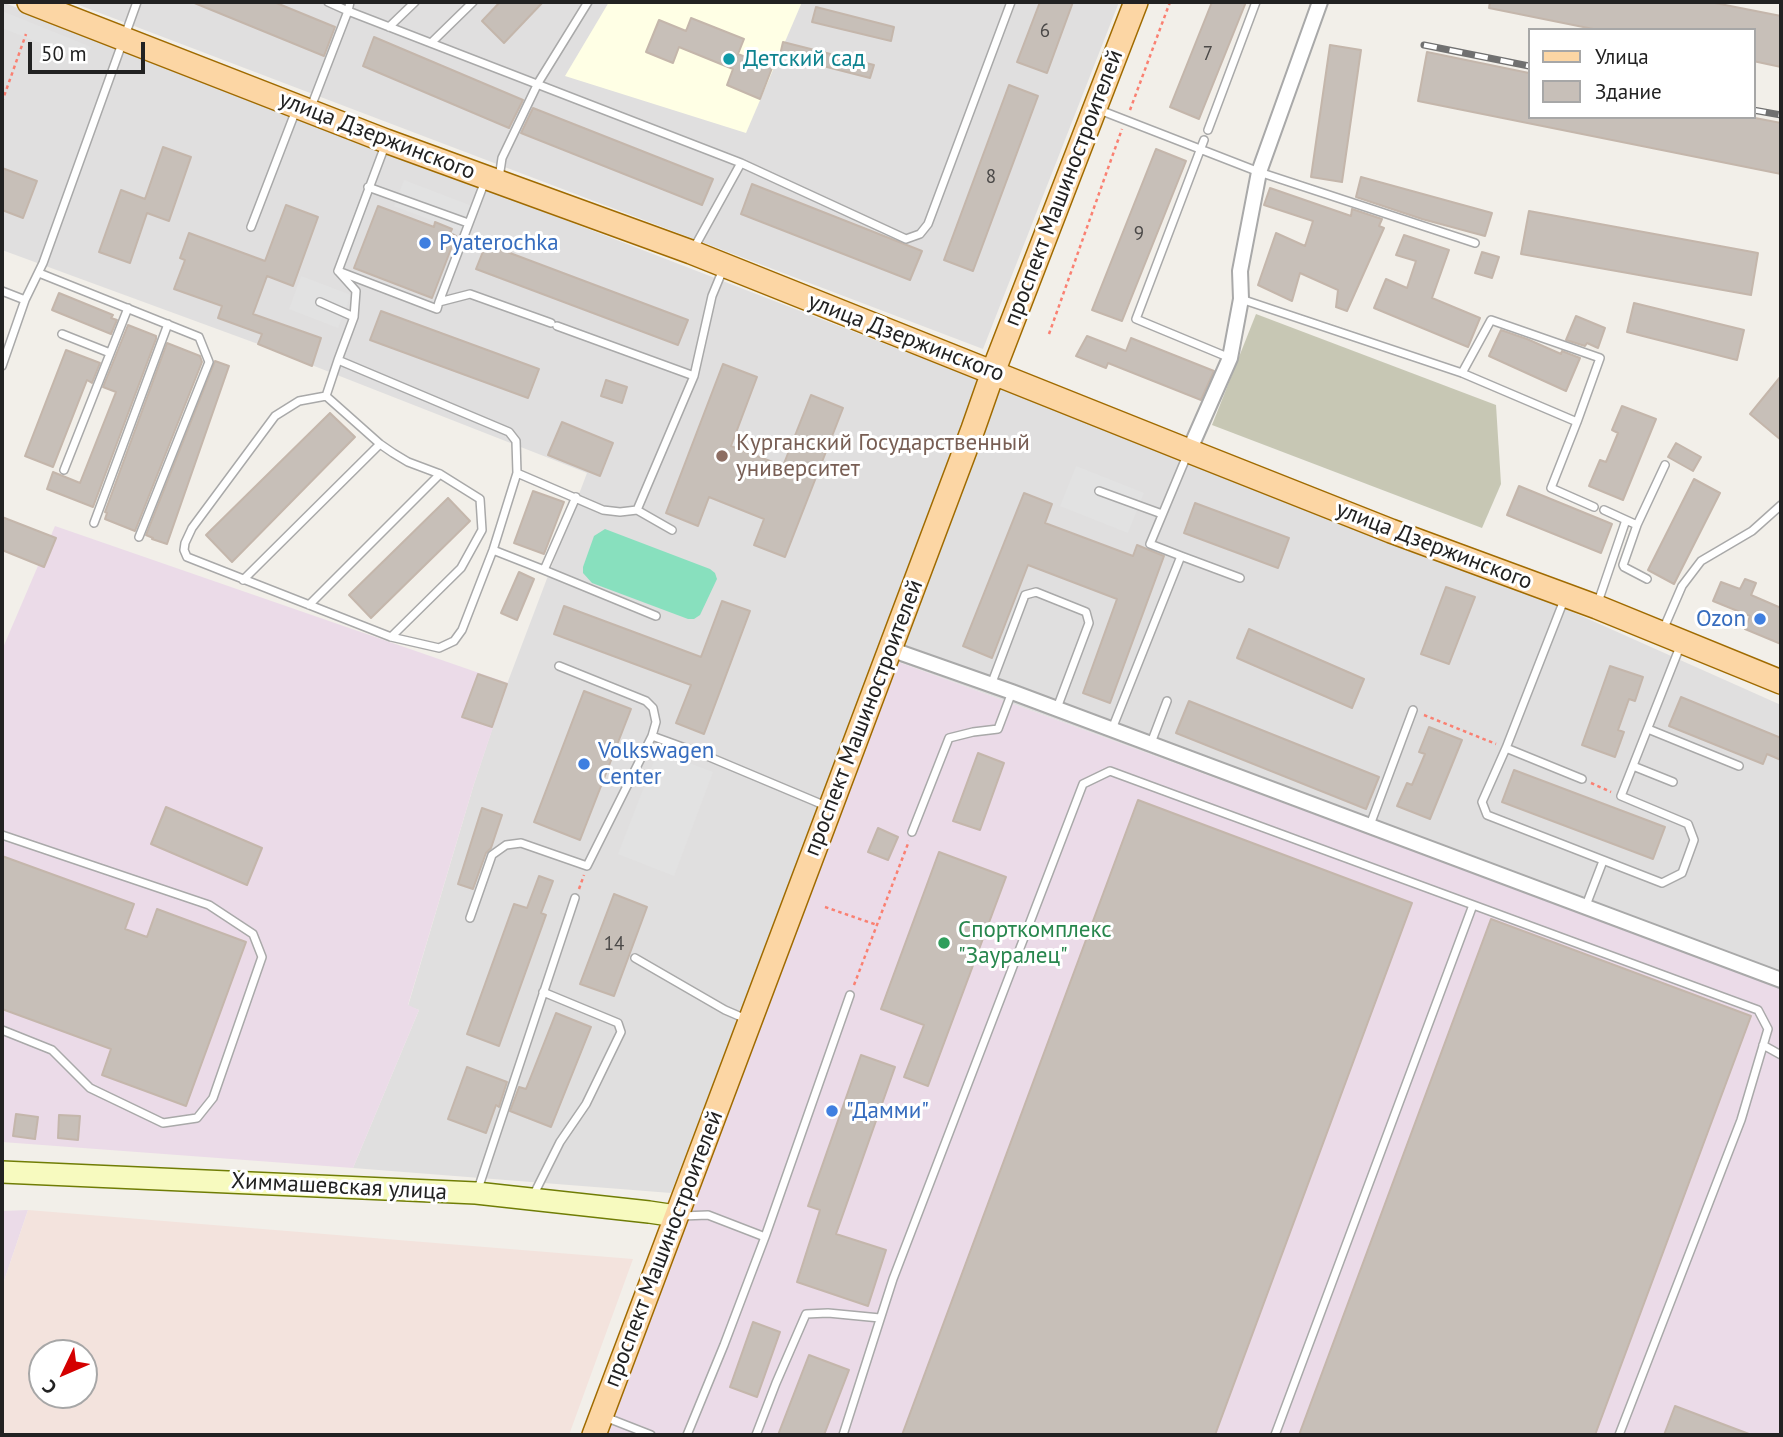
<!DOCTYPE html>
<meta charset="utf-8">
<style>
body{margin:0}
#map{position:relative;width:1783px;height:1437px;overflow:hidden;background:#f2efe9;font-family:"PT Sans",sans-serif}
canvas{display:block}
.frame{position:absolute;inset:0;border:4px solid #222;pointer-events:none}
.legend{position:absolute;left:1528px;top:28px;width:228px;height:91px;box-sizing:border-box;background:#fff;border:2px solid #a7a7a7;margin:0;padding:9px 12px;list-style:none;font-size:21px;color:#222}
.legend li{display:flex;align-items:center;gap:14px;height:35px}
.legend b{width:35px;border:2px solid #a7a7a7}
.north{position:absolute;left:28px;top:1339px;width:70px;height:70px;box-sizing:border-box;background:#fff;border:2px solid #a7a7a7;border-radius:50%;rotate:226deg;font-size:19px;font-weight:700;line-height:28px;text-align:center;color:#222}
.north::after{content:'';display:block;margin:auto;width:24px;height:32px;background:#d40000;clip-path:polygon(50% 0,100% 100%,50% 72%,0 100%)}
.scale{position:absolute;left:28px;top:42px;width:117px;height:32px;box-sizing:border-box;border:4px solid #222;border-top:0;padding-left:9px;font-size:21px;line-height:24px;white-space:nowrap;color:#222;-webkit-text-stroke:5px #fff;paint-order:stroke}
</style>
<div id="map">
<canvas width="1783" height="1437"></canvas>
<div class="frame"></div>
<ul class="legend">
<li><b style="height:9px;background:#fcd6a4"></b>Улица</li>
<li><b style="height:19px;background:#c7bfb8"></b>Здание</li>
</ul>
<div class="north">С</div>
<div class="scale">50 m</div>
</div>
<script>
const ctx = document.querySelector('canvas').getContext('2d');
ctx.lineJoin = 'round';
function fillPath(path, color) { ctx.fillStyle = color; ctx.fill(path, 'evenodd'); }
const shape = rows => new Path2D(rows.map(r => 'M' + r).join(''));
function strokePath(path, color, width, dash) { ctx.strokeStyle = color; ctx.lineWidth = width; ctx.lineCap = dash ? 'butt' : 'round'; ctx.setLineDash(dash || []); ctx.stroke(path); }
function label(font, color, halo, rows, align = 'center') {
  ctx.font = font + ' "PT Sans",sans-serif'; ctx.lineWidth = 6; ctx.setLineDash([]); ctx.textBaseline = 'middle'; ctx.strokeStyle = halo; ctx.fillStyle = color; for (const [text, x, y, turn = 0] of rows) {
    ctx.save(); ctx.translate(x, y); ctx.rotate((+turn || 0) * Math.PI / 180); ctx.textAlign = isNaN(turn) ? turn : align; if (halo) ctx.strokeText(text, 0, 0); ctx.fillText(text, 0, 0); ctx.restore();
  }
}
fillPath(shape([
 [2,2,981,381,671,1193,353,1168,419,1010,408,1006,474,784,507,684,587,473,258,344,2,250],
 [71,2,1119,2,983,349],
 [994,383,1391,531,1781,705,1781,985,893,660]
]), '#e0dfdf');
fillPath(shape([
 [55,526,508,683,474,784,408,1005,419,1010,353,1168,2,1142,2,650],
 [893,660,1781,985,1781,1435,602,1435],
 [28,1210,2,1287,2,1211]
]), '#ebdbe8');
fillPath(shape([
 [609,2,802,2,746,133,565,76]
]), '#ffffe5');
fillPath(shape([
 [28,1210,633,1259,569,1435,2,1435,2,1287],
 [42,1353,84,1353,84,1395,42,1395]
]), '#f3e3dd');
fillPath(shape([
 [1256,314,1496,405,1501,484,1482,528,1212,425]
]), '#c7c7b4');
fillPath(shape([
 [605,529,710,569,715,573,717,579,700,615,694,619,688,619,592,583,583,573,583,567,594,536]
]), '#88e0be');
fillPath(shape([
 [2,11,91,47,86,61,2,28],
 [404,180,472,206,463,232,394,206],
 [301,276,351,295,338,328,289,309],
 [1076,466,1144,493,1128,533,1060,506],
 [665,754,713,772,674,876,618,854,654,761]
]), '#e2e2e2');
const building = shape([
 [192,2,274,2,335,27,324,56,192,2],
 [500,2,543,2,504,43,482,21,500,2],
 [1040,2,1073,2,1047,73,1017,62,1040,2],
 [1212,2,1246,2,1199,119,1170,107,1212,2],
 [1490,2,1710,2,1781,16,1781,67,1753,61,1753,30,1598,30,1489,8,1490,2],
 [816,7,894,27,891,41,812,22,816,7],
 [691,18,744,39,738,54,772,68,760,99,727,85,733,69,679,47,673,63,646,52,659,20,686,31,691,18],
 [374,37,523,100,509,128,363,66,374,37],
 [783,42,874,65,870,78,780,55,783,42],
 [1330,45,1361,50,1342,182,1311,177,1330,45],
 [1427,52,1529,73,1529,117,1750,117,1781,123,1781,174,1418,101,1427,52],
 [1009,85,1038,96,973,271,944,260,1009,85],
 [533,108,713,179,702,205,521,133,533,108],
 [163,147,191,157,169,221,147,213,130,263,99,252,121,190,145,199,163,147],
 [1156,149,1186,161,1122,321,1092,310,1156,149],
 [2,168,37,181,23,218,2,210,2,168],
 [1361,177,1492,213,1485,236,1422,219,1356,197,1361,177],
 [752,184,922,251,910,280,741,214,752,184],
 [1270,188,1351,216,1352,209,1382,219,1379,226,1384,228,1347,311,1336,307,1338,290,1300,273,1292,301,1258,285,1276,233,1305,246,1313,221,1264,205,1270,188],
 [286,205,318,217,293,286,267,276,253,314,321,338,312,366,258,344,262,334,218,318,222,306,174,289,185,260,180,258,189,233,265,261,286,205],
 [378,206,434,227,435,222,452,229,450,233,456,236,432,298,354,268,378,206],
 [1529,211,1758,253,1751,295,1521,254,1529,211],
 [1404,235,1449,250,1432,298,1480,318,1468,347,1374,308,1386,279,1407,288,1416,261,1396,255,1404,235],
 [486,244,688,320,678,345,476,269,486,244],
 [1482,252,1499,257,1492,278,1475,273,1482,252],
 [59,293,113,315,111,318,117,320,111,334,52,310,59,293],
 [1634,303,1744,330,1737,360,1627,332,1634,303],
 [381,311,539,369,528,398,370,340,381,311],
 [1576,316,1605,328,1598,348,1587,343,1585,346,1566,340,1576,316],
 [128,325,156,336,156,339,93,507,47,489,53,472,80,483,116,392,103,387,128,325],
 [1501,330,1527,339,1561,354,1562,351,1580,358,1566,391,1489,356,1501,330],
 [1087,336,1126,351,1131,338,1214,371,1201,400,1108,363,1106,368,1076,356,1087,336],
 [167,343,200,356,202,362,135,531,105,519,107,513,105,512,167,343],
 [66,350,100,363,92,383,87,380,53,467,25,456,66,350],
 [215,361,229,366,167,544,152,539,153,538,146,535,215,361],
 [723,364,757,377,731,446,783,466,811,395,843,408,785,557,754,545,764,519,709,497,698,526,666,513,723,364],
 [1781,376,1781,440,1750,414,1781,376],
 [606,380,627,387,622,403,601,396,606,380],
 [1622,406,1656,419,1623,500,1589,486,1600,460,1606,462,1618,433,1612,430,1622,406],
 [330,413,355,437,232,562,206,535,330,413],
 [562,422,613,443,600,476,548,455,562,422],
 [1676,443,1701,457,1693,471,1668,457,1676,443],
 [1694,479,1720,493,1674,584,1648,570,1694,479],
 [1519,486,1612,524,1601,553,1507,515,1519,486],
 [533,491,564,502,544,554,514,543,533,491],
 [1024,493,1052,504,1045,523,1133,556,1137,545,1164,556,1110,703,1083,693,1117,599,1028,565,992,658,963,646,1024,493],
 [448,498,470,521,371,618,349,595,448,498],
 [1195,503,1289,538,1278,568,1184,533,1195,503],
 [2,517,56,538,44,567,2,550,2,517],
 [519,572,534,579,517,620,501,613,519,572],
 [1745,579,1756,583,1751,595,1781,608,1781,644,1745,629,1750,616,1713,601,1721,582,1740,589,1745,579],
 [1446,587,1475,597,1449,664,1421,654,1446,587],
 [722,601,750,611,704,734,676,723,691,685,554,634,564,606,701,657,722,601],
 [1249,629,1364,679,1352,708,1237,658,1249,629],
 [1610,666,1643,677,1635,701,1629,699,1618,730,1624,732,1615,757,1582,745,1610,666],
 [478,674,507,684,492,727,462,717,478,674],
 [584,691,631,709,580,840,534,822,584,691],
 [1681,697,1781,738,1781,760,1767,754,1763,764,1669,726,1681,697],
 [1189,701,1379,777,1366,809,1176,733,1189,701],
 [1429,727,1462,740,1430,819,1397,806,1407,783,1412,785,1425,754,1419,752,1429,727],
 [978,753,1004,763,980,830,953,821,978,753],
 [1514,770,1665,827,1653,859,1502,802,1514,770],
 [1138,800,1412,903,1215,1435,902,1435,1138,800],
 [166,807,262,848,247,885,151,844,166,807],
 [482,808,502,815,491,848,486,853,473,889,458,884,482,808],
 [878,828,898,837,888,860,868,852,878,828],
 [939,852,1006,877,928,1086,904,1077,924,1025,881,1009,939,852],
 [2,856,134,904,125,929,147,937,157,909,246,942,186,1106,102,1075,111,1049,2,1009,2,856],
 [539,876,553,881,541,913,546,915,499,1046,467,1034,514,904,527,908,539,876],
 [614,894,647,907,614,996,580,984,614,894],
 [1491,919,1751,1016,1595,1435,1299,1435,1491,919],
 [556,1013,591,1027,551,1127,510,1111,519,1087,526,1089,556,1013],
 [861,1055,895,1067,836,1234,886,1250,868,1306,797,1282,820,1210,808,1206,861,1055],
 [467,1067,507,1082,499,1107,496,1105,486,1133,448,1119,467,1067],
 [16,1114,38,1117,35,1139,13,1136,16,1114],
 [59,1115,80,1116,78,1140,58,1138,59,1115],
 [753,1322,780,1332,757,1397,730,1387,753,1322],
 [809,1355,849,1370,824,1435,778,1435,809,1355],
 [1675,1406,1749,1434,1749,1435,1664,1435,1675,1406]
]);
fillPath(building, '#c7bfb8');
strokePath(building, '#c4b6ab', 2);
const lane = shape([
 [350,2,348,11,741,163,906,239,920,234,928,224,1011,2],
 [389,27,415,2],
 [431,43,473,2],
 [311,107,348,11,328,2],
 [1097,109,1259,172,1475,243],
 [1208,130,1256,2],
 [1204,140,1136,319,1230,358],
 [386,143,338,271,437,309,439,302,470,294,551,323],
 [499,178,502,158,538,83,588,2],
 [368,187,468,223],
 [251,227,296,110],
 [694,248,741,163],
 [338,271,356,291,354,317,338,360,509,432,516,441,517,473,493,550,462,630,454,641,439,648,391,637,187,557,184,550,185,543,192,528,275,416,299,401,326,396,380,444,393,453,408,462,440,474,480,499,482,530,461,568,391,637],
 [39,273,199,337,209,362,139,537],
 [2,291,25,300],
 [1241,299,1462,373,1577,422,1551,488,1594,507],
 [320,302,354,317],
 [439,302,485,181],
 [557,326,694,376,712,296,724,267],
 [62,334,110,353],
 [2,366,25,300,43,263,137,2],
 [1462,373,1491,320,1600,358,1577,422],
 [326,396,338,360],
 [64,470,128,308],
 [517,473,603,510,620,512,637,510,672,530],
 [1099,491,1162,514],
 [637,510,694,376],
 [1626,520,1637,525,1665,465],
 [94,523,168,324],
 [1637,525,1623,565,1624,567,1647,579],
 [493,550,544,570,576,497],
 [1181,556,1150,544,1188,453],
 [544,570,656,616],
 [243,580,380,444],
 [1564,600,1506,748,1482,802,1487,815,1662,883,1682,873,1694,840,1688,824,1621,796,1681,644],
 [309,605,440,474],
 [1597,605,1626,520,1604,510],
 [1663,630,1682,586,1701,561,1752,531,1781,505],
 [991,685,1025,595,1036,592,1086,612,1089,623,1057,708],
 [1112,729,1181,556,1240,578],
 [1648,729,1739,766],
 [652,736,707,756,826,806],
 [1151,743,1167,701],
 [1506,748,1582,779],
 [1633,766,1673,782],
 [1370,825,1413,710],
 [912,832,949,738,973,732,998,729,1012,692],
 [2,835,209,905,253,934,262,957,213,1098,197,1118,163,1123,90,1088,52,1050,2,1030],
 [1585,908,1603,861],
 [470,918,492,855,506,845,521,843,587,866,652,736,656,722,653,708,646,701,559,666],
 [635,958,725,1010,746,1019],
 [1763,1045,1781,1055],
 [478,1189,575,898],
 [533,1196,560,1142,586,1104,621,1032,618,1023,543,992],
 [682,1216,708,1215,765,1237],
 [605,1417,651,1435],
 [687,1435,724,1345,765,1237,850,995],
 [756,1435,776,1383,806,1314,828,1313,880,1318],
 [843,1435,893,1279,1083,784,1110,771,1758,1010,1768,1029,1741,1120,1619,1435],
 [1275,1435,1473,905]
]);
const street = shape([
 [1189,451,1230,358,1241,299,1240,271,1259,172,1320,2],
 [890,649,1012,692,1781,980]
]);
const secondary = shape([
 [2,1172,476,1193,649,1212,676,1216]
]);
const primary = shape([
 [29,2,386,141,691,252,1189,451,1391,531,1597,607,1781,682],
 [594,1435,973,429,993,372,1136,2]
]);
strokePath(lane, '#a9a9a9', 10);
strokePath(street, '#a9a9a9', 18);
strokePath(secondary, '#707d05', 24);
strokePath(primary, '#a06b00', 26);
strokePath(shape([
 [2,102,26,34],
 [1130,110,1170,2],
 [1049,334,1122,129],
 [1424,715,1496,744],
 [1591,783,1611,792],
 [579,889,584,875],
 [825,907,877,925],
 [854,985,909,841]
]), '#fa8072', 2.5, [3.5, 3.5]);
strokePath(lane, '#fff', 7);
strokePath(street, '#fff', 14);
strokePath(secondary, '#f7fabf', 21);
strokePath(primary, '#fcd6a4', 23);
const rail = shape([
 [1424,45,1529,66],
 [1753,110,1781,115]
]);
strokePath(rail, '#707070', 7);
strokePath(rail, '#fff', 4.5, [13]);
for (const [x, y, r, color] of [
 [729,59,7,"#0f9aa8"],
 [425,243,7,"#3f7fe0"],
 [722,456,7,"#8d6e63"],
 [1760,619,7,"#3f7fe0"],
 [584,764,7,"#3f7fe0"],
 [944,943,7,"#2e9e5b"],
 [832,1111,7,"#3f7fe0"]
]) { const dot = new Path2D(); dot.arc(x, y, r, 0, 2 * Math.PI); ctx.fillStyle = color; ctx.fill(dot); strokePath(dot, '#fff', 2.5); }
label('19px', '#4b4948', null, [
 ["6",1045,32],
 ["7",1208,55],
 ["8",991,178],
 ["9",1139,235],
 ["14",614,945]
]);
label('23px', '#0d838f', '#fff', [
 ["Детский сад",743,59]
], 'left');
label('23px', '#222', '#fff', [
 ["улица Дзержинского",377,136,21],
 ["проспект Машиностроителей",1064,188,-69],
 ["улица Дзержинского",906,338,21],
 ["улица Дзержинского",1434,546,21],
 ["проспект Машиностроителей",864,718,-69],
 ["Химмашевская улица",339,1187,3],
 ["проспект Машиностроителей",664,1249,-69]
]);
label('23px', '#366cbe', '#fff', [
 ["Pyaterochka",439,243],
 ["Ozon",1746,619,"right"],
 ["Volkswagen",598,751],
 ["Center",598,777],
 ["\"Дамми\"",846,1111]
], 'left');
label('23px', '#785e54', '#fff', [
 ["Курганский Государственный",736,443],
 ["университет",736,469]
], 'left');
label('23px', '#27864d', '#fff', [
 ["Спорткомплекс",958,930],
 ["\"Зауралец\"",958,956]
], 'left');
</script>
